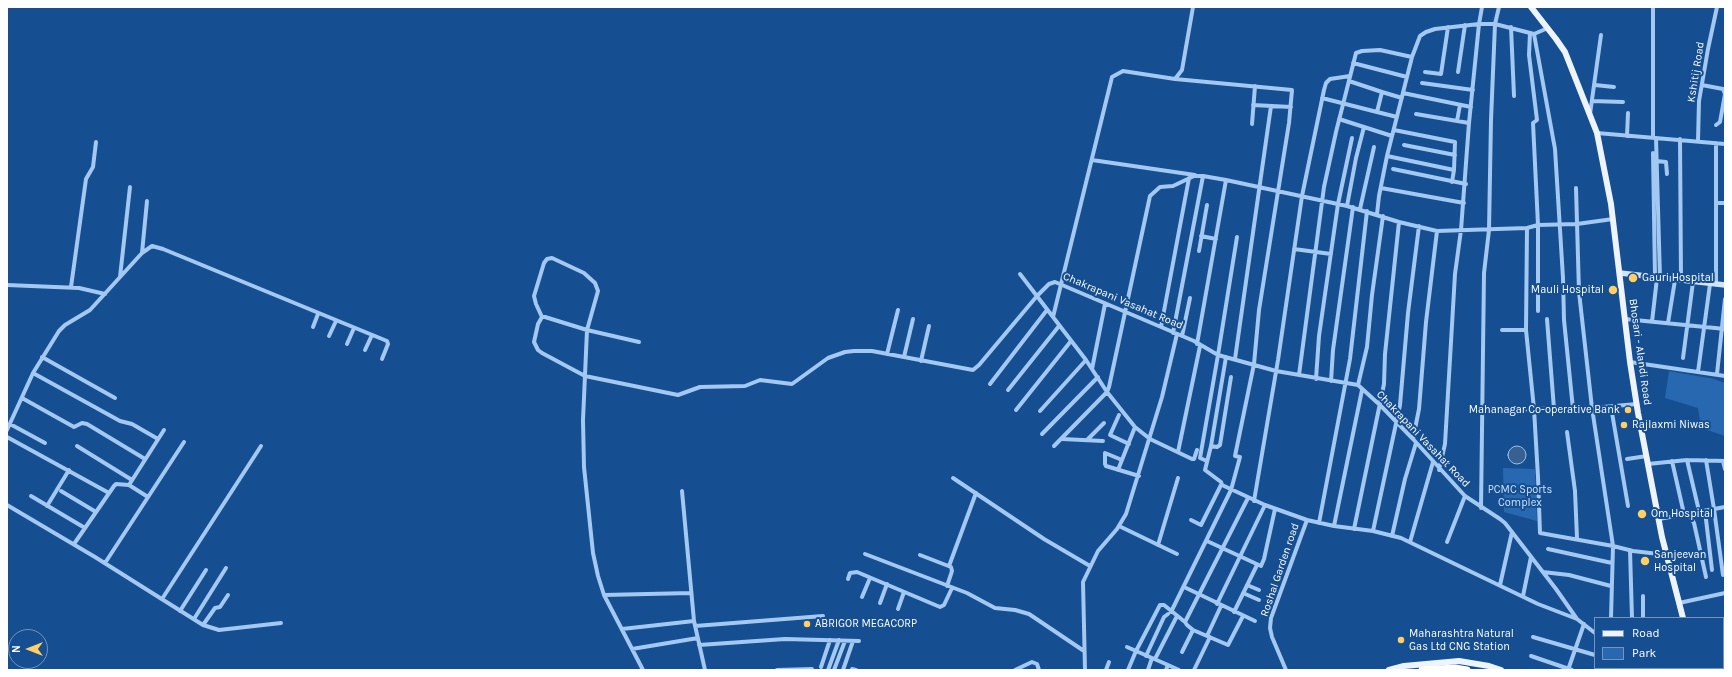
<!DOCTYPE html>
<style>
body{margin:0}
#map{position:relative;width:1732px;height:677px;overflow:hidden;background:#154e91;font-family:Karla,sans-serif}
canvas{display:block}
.frame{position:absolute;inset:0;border:8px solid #fff;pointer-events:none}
.legend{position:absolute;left:1594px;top:617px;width:130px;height:52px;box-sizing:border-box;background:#154e91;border:1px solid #7395bd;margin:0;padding:5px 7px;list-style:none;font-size:12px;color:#fff}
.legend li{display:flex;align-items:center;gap:8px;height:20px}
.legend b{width:20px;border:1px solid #7395bd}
.north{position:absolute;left:8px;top:629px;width:40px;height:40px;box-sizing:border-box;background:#154e91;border:1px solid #7395bd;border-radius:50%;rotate:270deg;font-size:11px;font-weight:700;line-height:16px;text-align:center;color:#fff}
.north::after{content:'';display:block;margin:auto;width:14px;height:18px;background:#ffcf63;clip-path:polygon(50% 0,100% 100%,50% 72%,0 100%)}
</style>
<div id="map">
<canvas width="1732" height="677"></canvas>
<div class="frame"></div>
<ul class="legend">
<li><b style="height:5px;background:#edf4ff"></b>Road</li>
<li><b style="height:11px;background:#2868b0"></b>Park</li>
</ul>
<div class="north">N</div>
</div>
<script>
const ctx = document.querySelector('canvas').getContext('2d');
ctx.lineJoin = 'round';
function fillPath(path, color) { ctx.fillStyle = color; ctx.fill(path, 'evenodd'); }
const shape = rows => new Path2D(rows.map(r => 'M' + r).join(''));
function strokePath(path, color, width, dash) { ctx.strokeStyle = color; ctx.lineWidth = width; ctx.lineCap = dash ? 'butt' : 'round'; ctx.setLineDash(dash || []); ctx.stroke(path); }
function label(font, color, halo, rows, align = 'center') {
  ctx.font = font + ' Karla,sans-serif'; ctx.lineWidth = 4; ctx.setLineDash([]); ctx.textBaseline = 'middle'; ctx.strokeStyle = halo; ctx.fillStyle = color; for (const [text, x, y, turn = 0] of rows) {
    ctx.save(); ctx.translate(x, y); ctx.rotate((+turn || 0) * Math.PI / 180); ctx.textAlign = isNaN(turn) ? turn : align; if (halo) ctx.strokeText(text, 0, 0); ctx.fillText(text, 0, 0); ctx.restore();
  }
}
fillPath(shape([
 [1669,371,1714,379,1725,383,1725,436,1701,428,1698,408,1665,398],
 [1503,468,1535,469,1537,521,1504,512]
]), '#2868b0');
const water = shape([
 '1508 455a9 9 0 1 1 18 0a9 9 0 1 1-18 0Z'
]);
fillPath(water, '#386192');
strokePath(water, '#95c3f3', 1);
strokePath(shape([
 [1511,27,1514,96],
 [1530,33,1529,55,1537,120,1533,123,1538,225,1538,311],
 [1534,34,1555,149,1563,278,1564,320,1573,409],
 [1353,63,1407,77],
 [1425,72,1441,74,1448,27],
 [1458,72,1465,25],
 [1422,83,1473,90],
 [1595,85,1614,87],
 [1702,85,1723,89,1725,94],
 [1382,92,1402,98],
 [1403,93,1471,107],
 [1322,98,1377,112,1382,92,1349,81],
 [1592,101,1623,102],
 [1253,105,1291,107],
 [1377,112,1397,117],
 [1416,114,1469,123],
 [1590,114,1601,35],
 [1339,119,1392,136],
 [1457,121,1460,105],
 [1252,124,1255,86],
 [1716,125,1720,122,1725,94],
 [1597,133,1725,144],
 [1627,136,1628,113],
 [1653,138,1653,7],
 [1656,138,1660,278],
 [1680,139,1681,280],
 [1698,141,1699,101,1708,49,1717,7],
 [1404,145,1455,155],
 [1653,153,1655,277],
 [1387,156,1454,170,1455,142,1394,130],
 [1092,160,1195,175],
 [1656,161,1666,162,1667,174],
 [1393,169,1466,184],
 [1452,182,1454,170],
 [1381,188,1464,203],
 [1576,188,1579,292,1592,408,1613,546,1611,618],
 [1716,203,1725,203],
 [1347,206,1356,158,1364,127],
 [1360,209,1374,147],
 [1377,214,1379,196,1387,156,1412,57],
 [1201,236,1216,239],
 [1294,249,1331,254],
 [1199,251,1207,205],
 [142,253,147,201],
 [1020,274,1086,360,1107,392,1135,427,1150,439,1192,459,1194,459,1197,450],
 [120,277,130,187],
 [1716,284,1716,143],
 [7,285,79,288,105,294],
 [71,287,86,179,93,167,96,142],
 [542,317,536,304,534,296,544,263,547,259,552,258,584,273,595,283,598,291,587,330,583,420,584,467,593,553,598,576,604,595,643,670],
 [1053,317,1112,77,1123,71,1175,79,1182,70,1193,7],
 [1547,319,1554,409],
 [1625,319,1725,329],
 [1652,322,1657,278],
 [1668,323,1675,280],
 [313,327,318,314],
 [1161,327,1189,178],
 [1502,330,1526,330],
 [1173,333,1203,176,1226,180,1347,206,1399,222,1437,231,1527,228,1538,225,1577,224,1613,219],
 [329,336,336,321],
 [1182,336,1190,298],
 [639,342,587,330,545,317,542,317,538,324,534,342,538,350,542,353,585,376,678,395,700,387,745,386,760,380,792,384,828,358,845,352,854,351,872,351,973,370,979,365,1037,296,1049,284,1055,282,1194,341,1218,355,1276,371,1358,385,1381,406,1413,439,1465,496,1500,519,1505,523,1556,589,1577,619,1595,633],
 [347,344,354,328],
 [1197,344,1226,180],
 [365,350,372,335],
 [887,354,898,310],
 [42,357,115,398],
 [904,357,913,319],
 [1226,357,1211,446,1205,470,1221,482,1222,485,1265,505,1307,520,1334,526,1373,531,1401,538,1538,604,1577,619],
 [1683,358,1693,282],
 [1235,359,1271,106],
 [921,361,929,326],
 [1630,362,1725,376],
 [1092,369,1105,304],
 [1698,372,1710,284],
 [33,373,120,421,132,424,158,439],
 [1717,374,1725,299],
 [1299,375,1324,187,1336,132,1356,53,1362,51,1380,50,1412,57,1420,36,1426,32,1435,29,1479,24,1482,7],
 [1316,379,1319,336,1338,204,1352,138],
 [1331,381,1333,350,1353,207],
 [990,384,1047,310],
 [1358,385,1367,347,1372,295,1383,216],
 [1008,390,1059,326],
 [22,398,74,427,82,423,87,424,145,459],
 [1637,404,1592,408,1534,409,1538,477,1540,533,1613,546,1633,551,1667,555],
 [1611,407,1628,506],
 [1016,410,1071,341],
 [1503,410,1534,409,1526,330,1527,228],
 [1040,411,1086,360],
 [1119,415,1110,435,1129,444],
 [10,424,45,443],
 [7,430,33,373,59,331,65,325,90,310,142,253,152,246,163,249,387,341,388,344,382,359],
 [1567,432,1575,491,1577,538],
 [1042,434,1098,377],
 [7,437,109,493],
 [1062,439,1103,441],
 [1413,439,1419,409,1426,322,1437,231],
 [1087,440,1104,423],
 [77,446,132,480],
 [1054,446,1107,392,1109,387,1150,196,1160,187,1173,186,1194,176,1203,176],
 [1211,446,1217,447,1220,445,1231,377],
 [1178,452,1200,346],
 [1627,459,1647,456],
 [1122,460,1105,453,1105,464,1106,466,1139,476],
 [1687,460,1699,511],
 [1706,460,1714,509,1723,575],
 [1207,461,1200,458,1218,355,1237,237],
 [1672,461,1684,514],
 [1723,461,1725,469],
 [1648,464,1687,460,1725,461],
 [1118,470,1135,427],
 [1439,470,1445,444,1455,274,1461,230,1469,123,1479,24,1495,24,1534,34,1548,28],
 [953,478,1044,539,1090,566],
 [129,485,148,497],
 [61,491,96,512],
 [682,491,694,621,705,670],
 [31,496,85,528],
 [1254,501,1278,360,1302,196,1324,90,1326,83,1330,79,1350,76],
 [7,505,95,557,203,625,219,630,281,623],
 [47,506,69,470],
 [1481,508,1484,273,1489,230,1491,120,1495,24,1499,7],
 [1705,511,1712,570],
 [1688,513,1694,523,1706,577],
 [1659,519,1725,507],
 [1191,520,1201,525,1221,485,1222,485],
 [1319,523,1350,359,1367,211],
 [1119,526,1177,554],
 [1334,526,1362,390],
 [1354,529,1384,384,1385,354,1399,222],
 [1373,531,1400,405,1408,313,1419,226],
 [1392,536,1405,479,1416,443],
 [1207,541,1261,566,1264,559,1275,509],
 [1410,542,1433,462],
 [1447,542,1465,496],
 [74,544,114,486,116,484,129,485,164,430],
 [1158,545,1178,478],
 [1548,549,1612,563],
 [1630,550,1632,618],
 [865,554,967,593,995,608,1015,610,1029,614,1084,651],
 [920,555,951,567,952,571,947,586],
 [105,563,184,442],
 [949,566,976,493],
 [1543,572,1569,575,1611,586],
 [848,579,850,573,857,572,940,607,944,605,952,588],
 [1247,585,1259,590],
 [1500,585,1512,532],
 [1184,587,1255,621],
 [1243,593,1259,600],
 [604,595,691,593],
 [1523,596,1531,557],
 [1643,596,1643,618],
 [862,597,870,578],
 [162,599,261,446],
 [880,603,887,584],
 [1679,603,1725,593],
 [1217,604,1265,505],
 [898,609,904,592],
 [180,611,206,570],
 [1171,612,1231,490,1240,457,1235,456,1254,364,1259,310,1289,123,1292,90,1175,79],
 [1234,612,1257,565],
 [1243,616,1228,645,1193,630,1187,625,1185,622,1248,498],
 [194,619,226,568],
 [203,625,215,608,220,607,228,595],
 [695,626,823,616],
 [622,629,694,621],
 [1207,636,1221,606],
 [1533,637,1595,655],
 [699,645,785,639,859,641],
 [1127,647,1168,665,1166,670],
 [632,649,698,638],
 [1182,652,1193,630],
 [1146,656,1164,617,1168,614],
 [1531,656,1572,670],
 [1155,659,1177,616],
 [1168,665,1179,670],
 [821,667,830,640],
 [1625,668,1626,670],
 [852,669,856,670],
 [777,670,812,669],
 [828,670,839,640],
 [834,670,845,641],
 [843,670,853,641],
 [1015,670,1032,662,1037,664,1039,670],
 [1085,670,1083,582,1098,551,1117,529,1126,514,1162,397,1177,334],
 [1106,670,1109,662],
 [1128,670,1136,651,1160,605,1164,605,1185,622],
 [1148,670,1152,658],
 [1194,670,1210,637],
 [1286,670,1272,637,1270,628,1271,618,1307,520],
 [1568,670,1584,624]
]), '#a3c8f1', 4);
strokePath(shape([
 [1620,273,1725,285]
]), '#d1e4fb', 5.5);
strokePath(shape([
 [1531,7,1556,39,1565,52,1597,133,1611,204,1630,362,1638,413,1662,537,1683,618],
 [1698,668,1698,670],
 [1389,670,1404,666,1459,661,1489,666,1501,670]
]), '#edf4ff', 6);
strokePath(shape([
 [1422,670,1455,668,1467,670]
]), '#fff', 7);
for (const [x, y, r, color] of [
 [1633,278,5,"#ffcf63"],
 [1613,290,5,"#ffcf63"],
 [1628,410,4,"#ffcf63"],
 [1624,425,4,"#ffcf63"],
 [1642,514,5,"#ffcf63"],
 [1645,561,5,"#ffcf63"],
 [807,624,4,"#ffcf63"],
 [1401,640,4,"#ffcf63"]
]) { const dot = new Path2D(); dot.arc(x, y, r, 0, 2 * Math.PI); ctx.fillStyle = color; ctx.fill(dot); strokePath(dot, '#154e91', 1.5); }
label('11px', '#fff', '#154e91', [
 ["Kshitij Road",1696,72,-81],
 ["Chakrapani Vasahat Road",1123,301,23],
 ["Bhosari - Alandi Road",1640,352,82],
 ["Chakrapani Vasahat Road",1423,439,46],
 ["Roshal Garden road",1280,570,-71]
]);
label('11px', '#fff', '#154e91', [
 ["Gauri Hospital",1642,278],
 ["Mauli Hospital",1604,290,"right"],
 ["Mahanagar Co-operative Bank",1620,410,"right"],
 ["Rajlaxmi Niwas",1632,425],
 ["Om Hospital",1651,514],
 ["Sanjeevan",1654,555],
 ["Hospital",1654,568],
 ["ABRIGOR MEGACORP",815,624],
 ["Maharashtra Natural",1409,634],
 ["Gas Ltd CNG Station",1409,647]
], 'left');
label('11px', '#cae2fc', '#154e91', [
 ["PCMC Sports",1520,490],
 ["Complex",1520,503]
]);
</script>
